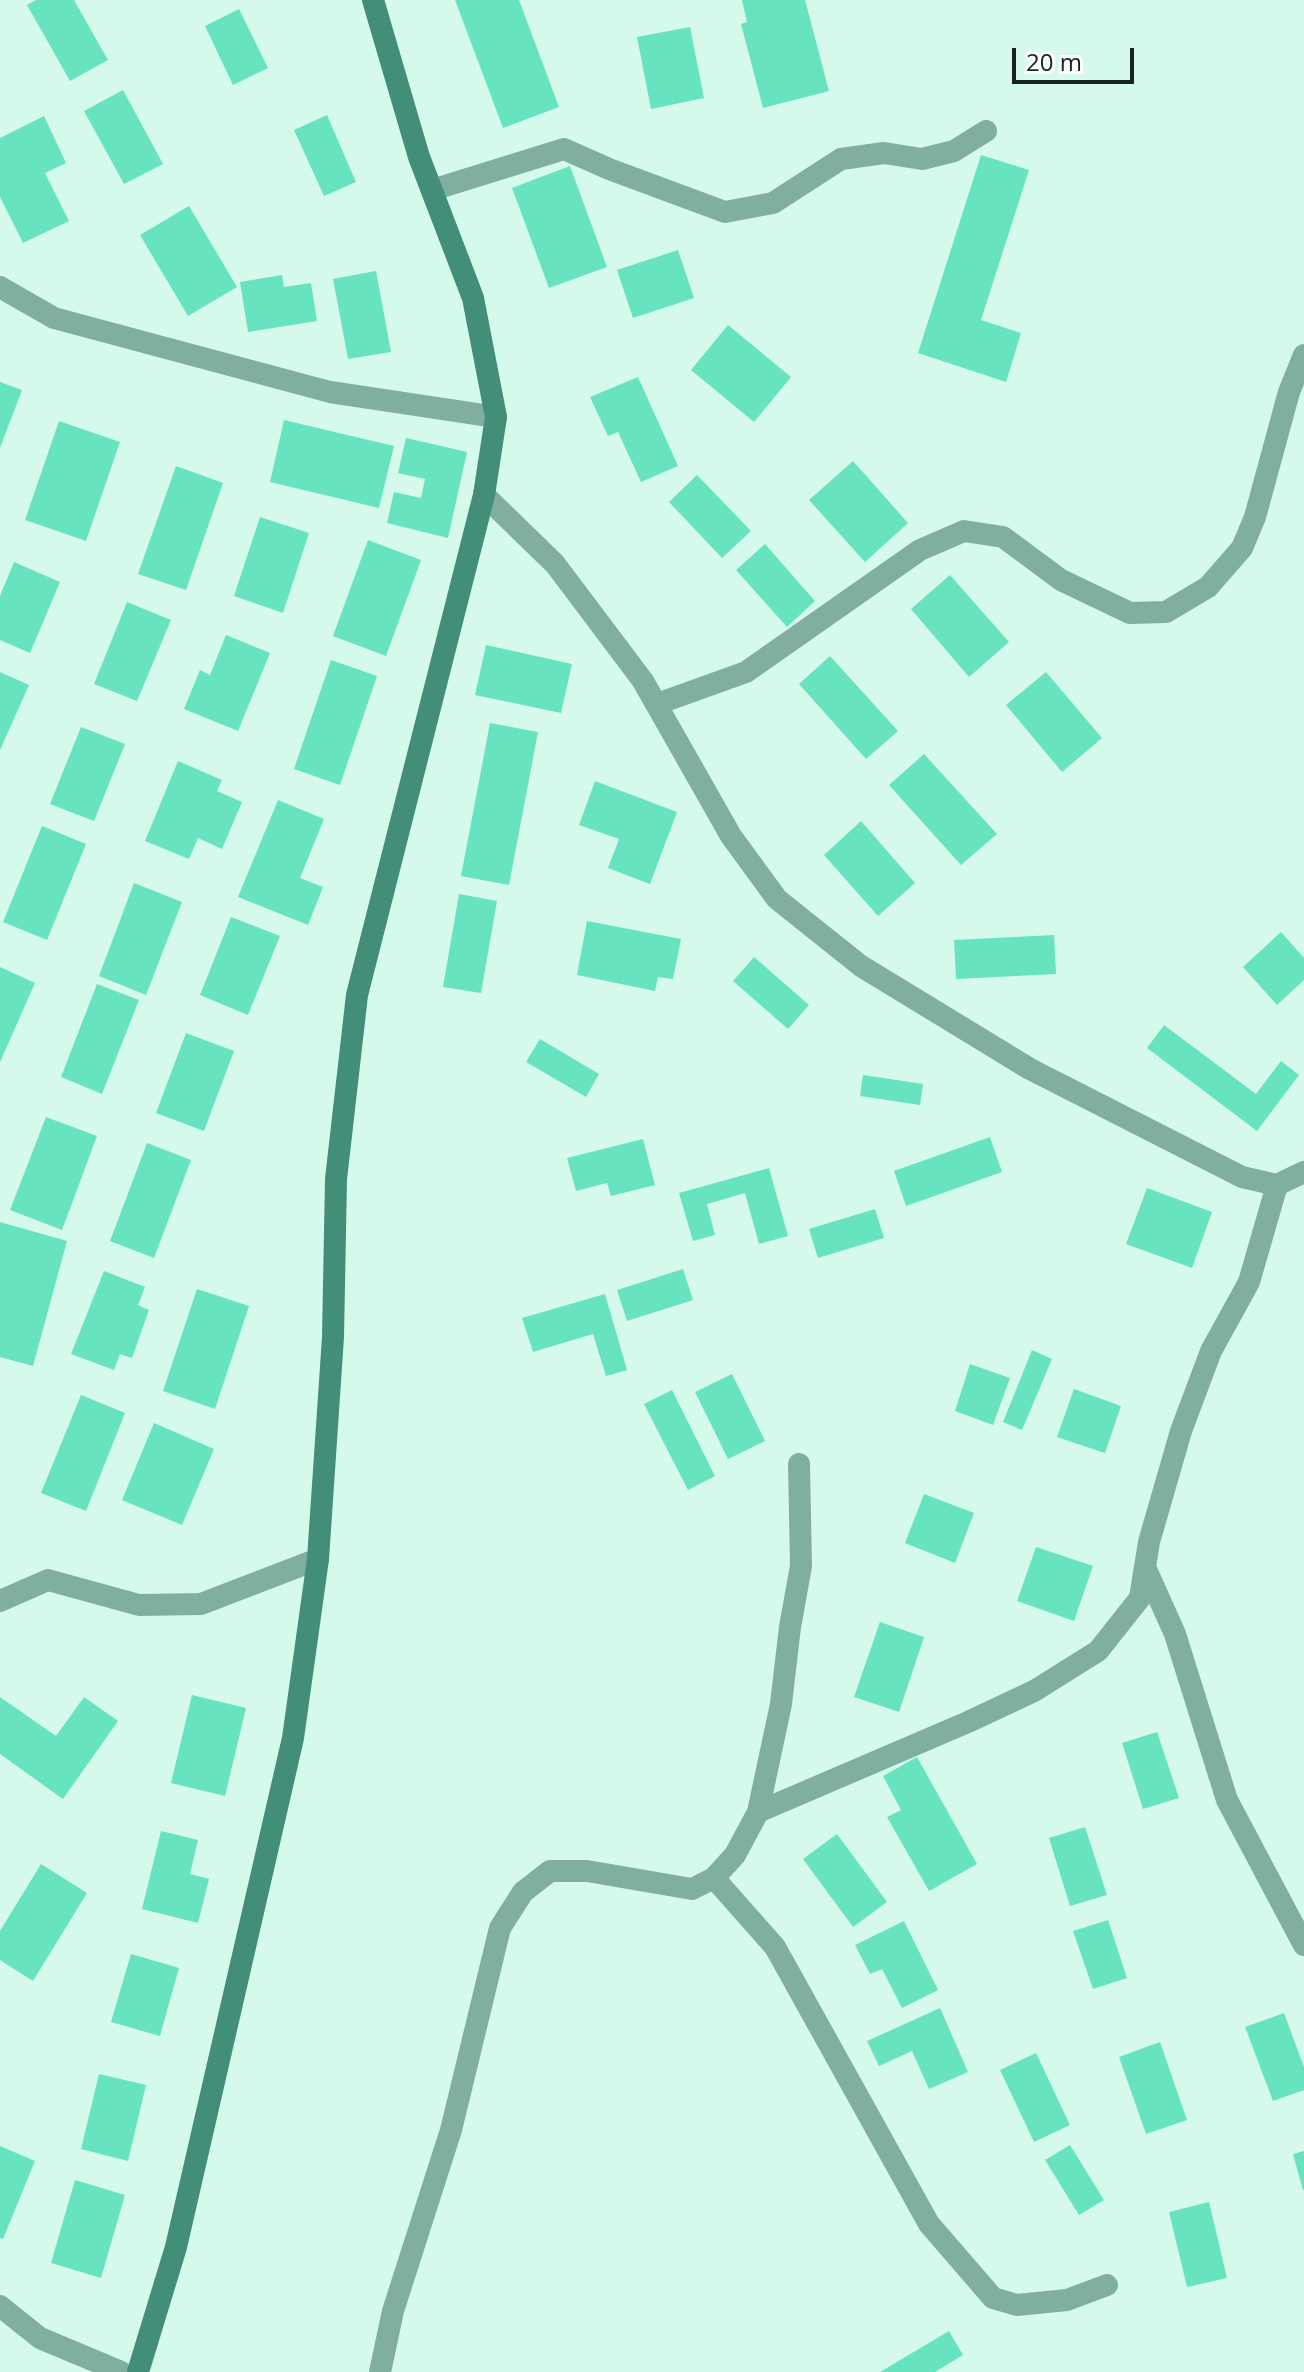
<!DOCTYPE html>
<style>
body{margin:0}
#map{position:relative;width:1304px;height:2372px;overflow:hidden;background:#d5faec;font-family:"Open Sans",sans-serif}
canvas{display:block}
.scale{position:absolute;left:1012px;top:48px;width:122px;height:36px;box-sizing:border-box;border:4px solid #16241f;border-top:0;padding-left:10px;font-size:24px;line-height:28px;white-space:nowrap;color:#16241f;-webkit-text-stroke:6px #fdfdfd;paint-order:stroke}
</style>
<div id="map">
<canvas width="1304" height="2372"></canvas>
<div class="scale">20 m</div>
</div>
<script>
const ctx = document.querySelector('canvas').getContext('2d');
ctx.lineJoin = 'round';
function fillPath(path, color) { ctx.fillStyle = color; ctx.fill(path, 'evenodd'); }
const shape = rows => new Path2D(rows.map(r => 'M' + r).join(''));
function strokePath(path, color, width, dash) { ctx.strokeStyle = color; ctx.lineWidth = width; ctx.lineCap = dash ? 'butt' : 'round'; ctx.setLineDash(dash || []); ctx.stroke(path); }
fillPath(shape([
 [36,0,74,0,108,60,70,81,27,5],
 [455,0,519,0,559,107,503,128],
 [742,0,805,0,829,91,763,108,741,24,747,22],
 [239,9,268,68,233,85,205,26],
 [690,27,704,98,651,109,637,37],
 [123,90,163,164,124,184,84,111],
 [327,115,356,182,324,196,294,130],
 [44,116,66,163,45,173,69,221,23,243,0,197,0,138],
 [981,155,1029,170,981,320,1021,333,1006,382,918,353],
 [570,166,607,267,549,288,512,188],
 [189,206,237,287,188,316,140,235],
 [678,250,694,298,633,318,617,270],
 [376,271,391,352,348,359,333,279],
 [282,275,284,287,311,283,317,321,248,332,240,282],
 [728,325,791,377,754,422,691,370],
 [638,377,678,466,641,482,618,432,608,436,590,397],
 [0,382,22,390,0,448],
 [284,420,394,446,379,508,270,482],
 [59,421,120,442,86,541,25,520],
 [406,438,467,452,448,538,387,523,394,492,421,498,425,479,398,473],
 [853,461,908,523,865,562,809,500],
 [176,466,223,483,186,590,138,574],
 [697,475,751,531,722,558,669,502],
 [260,517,309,533,283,613,234,596],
 [368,540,421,560,386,656,333,636],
 [765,544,815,601,787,627,736,570],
 [14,562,60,582,30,653,0,640,0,596],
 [950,575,1009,642,969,677,911,609],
 [127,602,171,620,137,701,94,684],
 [226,635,270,653,238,731,184,709,200,670,210,675],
 [486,645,572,664,561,713,475,695],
 [830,656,898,731,866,759,799,684],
 [331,660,377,676,340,785,294,769],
 [0,672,29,685,0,750],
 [1046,672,1102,738,1062,772,1006,705],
 [490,723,538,732,509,885,461,876],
 [81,727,125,744,94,821,50,804],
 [924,754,997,834,961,865,889,785],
 [178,761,222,780,217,791,242,802,222,849,198,838,189,859,145,841],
 [595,781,677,812,650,884,608,868,619,839,579,825],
 [278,800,324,819,300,878,323,887,308,925,238,897],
 [861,821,915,883,878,916,824,855],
 [42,826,86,844,47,940,3,922],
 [134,883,182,902,146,995,99,976],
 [459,894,497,901,481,993,443,987],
 [231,917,280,936,248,1015,200,995],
 [587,921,681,939,673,979,658,977,655,991,577,975],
 [1281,932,1304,958,1304,980,1277,1005,1243,967],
 [1054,935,1056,974,956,979,954,940],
 [754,957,809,1005,788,1029,733,981],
 [0,967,35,983,0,1062],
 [97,984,139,1000,102,1094,61,1077],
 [1164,1025,1256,1094,1281,1061,1299,1075,1257,1131,1147,1048],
 [186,1033,234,1051,204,1131,156,1113],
 [540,1039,599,1074,586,1097,526,1062],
 [863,1075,923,1084,920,1105,860,1096],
 [46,1117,97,1136,62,1230,10,1210],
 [990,1137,1002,1172,906,1206,894,1171],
 [643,1139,655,1185,611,1196,607,1183,576,1191,567,1158],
 [147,1143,191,1160,154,1258,110,1241],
 [769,1168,788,1236,759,1244,745,1193,707,1204,715,1235,693,1241,679,1193],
 [1147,1188,1212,1212,1192,1268,1126,1244],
 [875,1209,884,1238,818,1258,809,1229],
 [0,1222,67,1241,33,1366,0,1357],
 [683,1269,693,1300,627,1321,617,1290],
 [104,1271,145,1287,138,1305,149,1310,132,1358,120,1354,114,1370,71,1354],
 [197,1289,249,1306,215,1409,163,1391],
 [605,1294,627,1370,606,1376,593,1334,533,1352,522,1318],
 [1032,1350,1052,1359,1022,1430,1003,1422],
 [970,1364,1010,1378,993,1425,955,1411],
 [732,1374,765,1441,728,1459,695,1392],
 [1074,1389,1121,1406,1105,1453,1057,1437],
 [672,1390,715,1476,688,1490,644,1404],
 [81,1395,125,1413,86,1511,41,1493],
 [154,1423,214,1449,182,1525,122,1500],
 [924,1494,974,1513,955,1563,905,1543],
 [1036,1547,1093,1566,1074,1621,1017,1601],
 [880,1622,924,1637,899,1712,854,1697],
 [192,1695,246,1708,225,1796,171,1783],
 [0,1697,56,1736,84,1697,118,1721,63,1799,0,1754],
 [1157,1732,1179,1798,1143,1809,1122,1743],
 [917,1757,977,1864,929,1891,887,1817,901,1810,883,1776],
 [1085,1827,1107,1895,1070,1906,1049,1838],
 [161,1831,198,1840,190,1874,209,1879,198,1923,142,1909],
 [837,1834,887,1902,853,1927,803,1859],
 [41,1864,87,1893,33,1981,0,1960,0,1931],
 [1108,1920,1127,1978,1093,1989,1073,1931],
 [904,1921,938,1990,902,2008,882,1969,870,1974,855,1945],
 [131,1954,179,1968,160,2036,111,2022],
 [940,2008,968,2072,929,2089,912,2051,879,2066,867,2041],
 [1284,2013,1304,2067,1304,2090,1273,2101,1245,2027],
 [1160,2042,1187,2120,1146,2134,1119,2057],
 [1036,2053,1070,2125,1034,2142,1000,2070],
 [99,2074,146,2085,128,2161,81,2149],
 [1070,2145,1104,2200,1079,2215,1045,2160],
 [0,2146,35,2161,3,2239,0,2238],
 [1304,2151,1304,2190,1303,2190,1293,2154],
 [75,2180,125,2195,101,2278,51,2263],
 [1209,2202,1227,2278,1187,2287,1169,2212],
 [949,2331,963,2355,935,2372,880,2372]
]), '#67e3bf');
strokePath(shape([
 [432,190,564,149,609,169,725,212,773,203,841,159,884,153,922,159,954,151,986,131],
 [0,287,54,318,330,392,496,417],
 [484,495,555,564,643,681,731,836,777,899,861,966,1030,1069,1242,1177,1277,1185,1304,1172],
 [657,704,746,672,920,550,964,531,1003,537,1061,580,1130,613,1166,612,1208,587,1242,548,1255,517,1289,392,1304,355],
 [1145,1567,1175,1634,1227,1800,1304,1945],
 [0,1601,48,1580,139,1605,201,1604,318,1559],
 [758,1812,968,1722,1034,1691,1098,1651,1140,1598,1149,1542,1181,1431,1211,1351,1249,1282,1277,1185],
 [714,1878,775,1947,929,2224,993,2298,1017,2305,1067,2300,1107,2285],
 [0,2306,40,2338,121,2372],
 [380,2372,393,2311,451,2130,500,1928,523,1892,550,1871,587,1871,692,1889,714,1878,735,1855,758,1812,781,1704,790,1627,801,1566,799,1464]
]), '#80af9f', 22);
strokePath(shape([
 [138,2372,176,2247,293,1738,318,1559,333,1337,336,1179,357,995,484,495,496,417,473,298,419,157,373,0]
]), '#428e78', 22);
</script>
